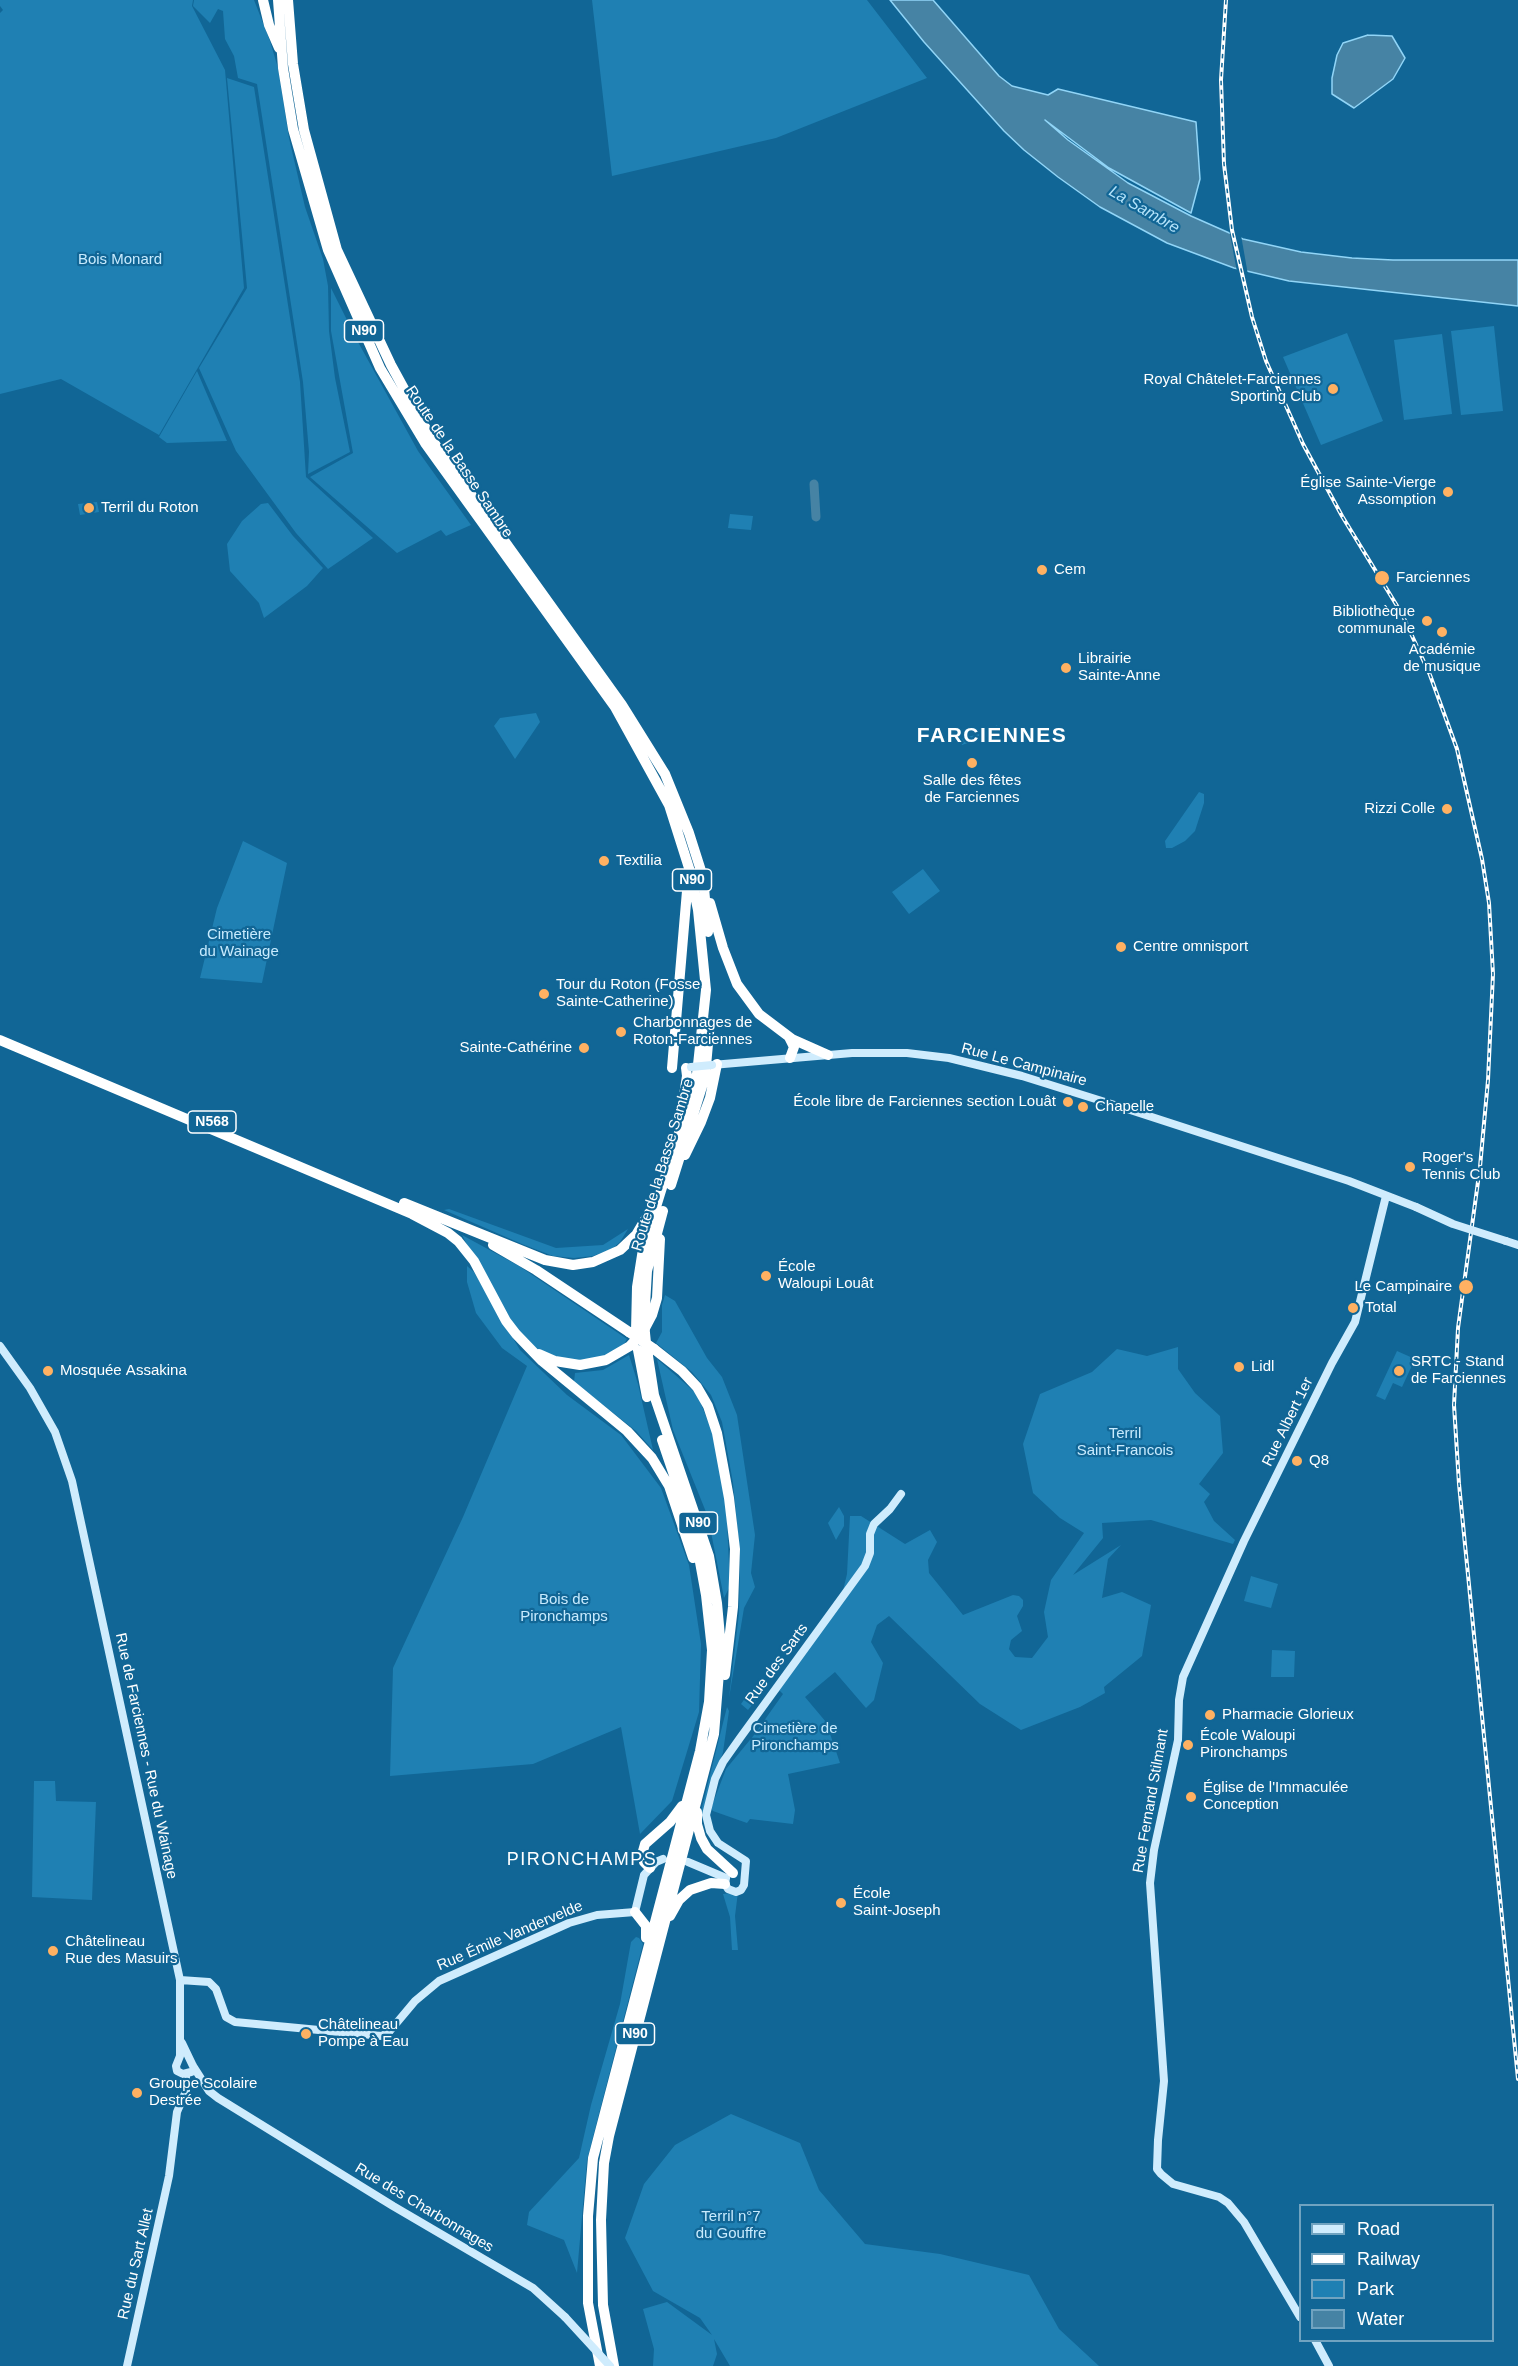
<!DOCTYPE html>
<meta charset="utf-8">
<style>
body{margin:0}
#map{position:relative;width:1518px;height:2366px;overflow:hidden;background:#116696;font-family:Arial,sans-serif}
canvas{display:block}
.legend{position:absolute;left:1299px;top:2204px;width:195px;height:138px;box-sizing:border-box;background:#116696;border:2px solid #70a3c0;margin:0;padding:8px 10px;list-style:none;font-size:18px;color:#fff}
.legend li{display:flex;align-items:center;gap:12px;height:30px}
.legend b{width:30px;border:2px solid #70a3c0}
</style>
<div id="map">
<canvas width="1518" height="2366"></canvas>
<ul class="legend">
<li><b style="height:8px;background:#cfecfd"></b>Road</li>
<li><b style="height:8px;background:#fff"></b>Railway</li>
<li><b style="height:16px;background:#1f80b3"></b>Park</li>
<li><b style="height:16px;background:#4683a4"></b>Water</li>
</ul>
</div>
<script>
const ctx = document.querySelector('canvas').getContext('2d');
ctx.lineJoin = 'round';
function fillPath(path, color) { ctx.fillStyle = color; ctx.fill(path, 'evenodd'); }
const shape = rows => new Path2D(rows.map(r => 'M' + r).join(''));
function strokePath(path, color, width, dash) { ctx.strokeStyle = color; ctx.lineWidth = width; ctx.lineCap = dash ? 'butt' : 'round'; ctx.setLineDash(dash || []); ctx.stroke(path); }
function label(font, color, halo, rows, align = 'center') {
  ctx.font = font + ' Arial,sans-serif'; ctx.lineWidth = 4.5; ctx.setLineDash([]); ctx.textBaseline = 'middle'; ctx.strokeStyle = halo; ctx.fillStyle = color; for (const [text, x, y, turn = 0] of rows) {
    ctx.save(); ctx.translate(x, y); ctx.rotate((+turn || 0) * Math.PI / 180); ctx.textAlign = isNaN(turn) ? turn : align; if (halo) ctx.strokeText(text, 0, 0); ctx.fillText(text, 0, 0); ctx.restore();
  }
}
fillPath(shape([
 [0,0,193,0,192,6,225,70,244,288,159,435,61,379,0,394,0,13,3,10,0,6],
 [194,0,254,0,270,41,278,68,289,138,305,207,323,259,328,286,329,331,335,378,350,452,308,474,309,452,303,382,257,84,238,78,234,56,225,39,223,11,218,9,210,23,193,6],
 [592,0,867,0,927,78,776,138,612,176],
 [227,78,254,87,300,382,306,477,373,538,328,569,296,533,236,451,199,368,247,288],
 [331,288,358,342,418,451,471,525,446,536,441,530,397,553,310,477,353,453,331,331],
 [1494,326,1503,411,1461,415,1451,331],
 [1347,333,1383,421,1321,445,1283,357],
 [1442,334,1452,414,1404,420,1394,340],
 [197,371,227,441,167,443,159,437],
 [97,502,99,512,80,515,78,504],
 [268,503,293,536,323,568,307,586,264,618,259,603,230,571,227,544,242,521,261,504],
 [730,514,753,516,751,530,728,528],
 [536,713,540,722,515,759,494,726,500,718],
 [997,725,1001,736,985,737,962,745,960,739,983,733],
 [1199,792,1204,794,1204,803,1195,831,1185,841,1172,848,1166,848,1165,841],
 [243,841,287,863,262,983,200,978,217,908],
 [923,869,940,891,909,914,892,892],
 [449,1209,556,1248,603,1245,628,1229,620,1242,612,1249,593,1256,574,1258,553,1256,522,1244,444,1210],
 [462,1235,519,1266,627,1339,620,1351,590,1362,561,1358,534,1349,501,1310],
 [467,1266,474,1272,520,1350,567,1395,621,1435,661,1488,689,1565,701,1644,699,1712,672,1801,640,1834,621,1727,533,1764,390,1776,393,1668,463,1517,527,1366,502,1348,476,1313,467,1282],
 [665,1295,675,1301,707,1358,722,1377,737,1415,755,1535,751,1573,755,1587,744,1608,729,1698,739,1613,740,1554,733,1483,722,1422,711,1395,692,1372,656,1343,662,1332,662,1305],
 [1178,1347,1178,1369,1195,1393,1220,1416,1223,1453,1199,1484,1210,1494,1204,1502,1214,1521,1235,1540,1233,1544,1151,1520,1102,1523,1103,1538,1073,1575,1121,1545,1108,1559,1102,1598,1122,1592,1151,1605,1142,1656,1104,1687,1105,1693,1080,1707,1021,1730,980,1704,889,1616,877,1625,871,1642,883,1663,874,1700,866,1708,835,1672,805,1697,826,1722,840,1763,788,1774,795,1810,793,1824,750,1819,747,1823,713,1811,711,1808,726,1769,754,1735,783,1694,779,1690,840,1603,847,1574,850,1516,861,1516,905,1544,930,1530,937,1542,928,1560,929,1573,963,1615,1013,1595,1019,1596,1023,1600,1023,1606,1017,1616,1022,1631,1011,1640,1009,1649,1015,1657,1032,1658,1048,1637,1044,1612,1051,1580,1084,1533,1060,1518,1033,1493,1023,1444,1040,1394,1092,1372,1117,1349,1147,1356],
 [1397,1351,1415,1359,1402,1387,1393,1383,1385,1400,1376,1396],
 [629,1355,638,1384,653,1450,636,1431,574,1382,575,1373,603,1370],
 [657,1359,697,1394,712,1431,726,1500,730,1586,724,1598,708,1517,673,1430],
 [839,1507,844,1516,844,1526,836,1540,828,1523],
 [1251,1576,1278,1584,1271,1608,1244,1601],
 [1272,1650,1295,1651,1294,1677,1271,1677],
 [751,1690,759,1696,748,1710,741,1704],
 [727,1707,729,1711,723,1752,703,1815,701,1811],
 [34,1781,55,1781,56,1801,96,1802,92,1900,32,1897],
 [738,1892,735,1916,738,1950,732,1950,730,1917,723,1894],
 [636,1937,639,1938,643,1944,587,2160,577,2273,564,2240,527,2225,529,2212,579,2158,591,2105,620,2004,631,1942],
 [731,2114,800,2143,819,2190,865,2244,940,2254,1029,2275,1059,2329,1099,2366,730,2366,714,2339,717,2354,713,2366,653,2366,654,2349,643,2309,667,2302,712,2335,700,2318,653,2291,625,2238,644,2184,675,2145]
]), '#1f80b3');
const water = shape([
 [890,0,933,0,999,76,1012,86,1048,95,1058,89,1196,122,1200,179,1191,213,1109,168,1045,120,1068,140,1128,183,1191,216,1243,239,1301,252,1352,258,1393,260,1518,260,1518,306,1289,281,1234,268,1167,243,1100,207,1058,177,1024,150,1004,131,924,42,890,0],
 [1368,35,1392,36,1405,58,1393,79,1354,108,1332,94,1332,78,1337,55,1343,43,1368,35]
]);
fillPath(water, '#4683a4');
strokePath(water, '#91d5f7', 1.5);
fillPath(shape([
 [1229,229,1241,235,1248,275,1237,272]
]), '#116696');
strokePath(shape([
 [814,484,816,517]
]), '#4683a4', 9);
strokePath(shape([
 [712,1065,852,1053,907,1053,949,1058,1022,1076,1121,1107,1349,1181,1416,1207],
 [1506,1241,1518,1245],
 [0,1346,30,1388,55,1432,72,1481,180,1980,180,2056,176,2066,177,2071,183,2074,191,2072],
 [688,1862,726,1878],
 [726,1878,725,1884,728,1889,736,1892,741,1890,744,1885,746,1861,718,1843,710,1831,706,1815,715,1779,723,1762,740,1738,865,1566,870,1553,870,1534,874,1524,890,1509,901,1494],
 [180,1980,209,1982,216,1989,226,2017,235,2022,382,2036,389,2032,415,2001,439,1981,569,1923,597,1915,635,1912,644,1875,656,1862,663,1859],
 [182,2043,193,2066,209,2091,218,2098,393,2206,533,2288,565,2317],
 [1300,2317,1244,2222,1228,2203,1219,2197,1173,2184,1161,2174,1157,2169,1158,2140,1164,2081,1150,1883,1154,1850,1178,1740,1179,1700,1183,1677,1244,1541,1332,1363,1355,1322,1386,1196],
 [1315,2340,1329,2366],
 [127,2366,169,2176,177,2112,186,2091,186,2074]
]), '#cfecfd', 8);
strokePath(shape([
 [263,0,269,25,279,48],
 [278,0,283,68,293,129,328,250,380,368,425,443,615,707,669,805,689,868,698,910,706,990,697,1074,643,1249,637,1287,636,1331],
 [288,0,293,64,304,130,337,250,391,365,432,440,622,705,665,774,689,833,703,877,708,932],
 [710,903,723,948,737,984,759,1014,792,1039,828,1055],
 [789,1037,794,1047,790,1058],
 [0,1040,412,1214,448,1233,458,1241,474,1261,506,1321,516,1334,542,1361,627,1431,652,1458,669,1486,693,1558],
 [672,1068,687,891,684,876],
 [683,1102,687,1076,686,1068],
 [685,1155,701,1122,710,1098,717,1064],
 [671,1185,705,1077,710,1022],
 [404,1203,545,1260,573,1265,593,1262,620,1250,636,1235,649,1213],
 [493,1245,536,1270,629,1332],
 [644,1323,647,1271,663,1211],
 [654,1349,682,1371,697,1387,708,1406,717,1433,729,1498,735,1549,733,1607,725,1675],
 [638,1350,647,1397],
 [539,1354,555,1361,580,1365,606,1360,630,1346,643,1332,652,1315,657,1298,660,1239],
 [697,1812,697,1824,701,1838,707,1849,733,1873],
 [650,1868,644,1862,643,1851,645,1844,670,1822,682,1806],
 [635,1912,646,1926,646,1938],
 [670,1916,679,1900,690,1890,711,1883,725,1884],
 [600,2366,588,2303,588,2216,593,2158,700,1751,709,1702,712,1650,706,1595,696,1540,662,1440],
 [614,2366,603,2305,601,2220,604,2163,609,2136,714,1734,721,1648,717,1603,709,1556,654,1395,646,1343]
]), '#fff', 10);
const rail = shape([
 [1226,0,1221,80,1224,164,1232,230,1252,317,1266,361,1303,444,1342,516,1402,614,1430,675,1457,749,1482,859,1489,903,1493,974,1488,1080,1480,1167,1458,1328,1454,1405,1459,1484,1518,2079]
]);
strokePath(rail, '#fff', 4);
strokePath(rail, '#116696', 1.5, [4.5]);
strokePath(shape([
 [691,1067,712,1065],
 [1416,1207,1453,1224,1506,1241],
 [565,2317,610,2366]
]), '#cfecfd', 8);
strokePath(shape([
 [644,1323,646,1343],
 [629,1332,654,1349]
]), '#fff', 10);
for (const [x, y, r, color] of [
 [1333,389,6,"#ffb162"],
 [1448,492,6,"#ffb162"],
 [89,508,6,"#ffb162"],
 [1042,570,6,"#ffb162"],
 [1382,578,8,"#ffb162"],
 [1427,621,6,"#ffb162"],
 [1442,632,6,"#ffb162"],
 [1066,668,6,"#ffb162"],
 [972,763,6,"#ffb162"],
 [1447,809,6,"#ffb162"],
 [604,861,6,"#ffb162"],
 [1121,947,6,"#ffb162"],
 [544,994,6,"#ffb162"],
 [621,1032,6,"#ffb162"],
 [584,1048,6,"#ffb162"],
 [1068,1102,6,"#ffb162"],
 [1083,1107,6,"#ffb162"],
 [1410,1167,6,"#ffb162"],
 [766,1276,6,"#ffb162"],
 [1466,1287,8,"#ffb162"],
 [1353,1308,6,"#ffb162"],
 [1239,1367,6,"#ffb162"],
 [48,1371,6,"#ffb162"],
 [1399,1371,6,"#ffb162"],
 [1297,1461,6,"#ffb162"],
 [1210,1715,6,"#ffb162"],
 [1188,1745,6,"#ffb162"],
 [1191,1797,6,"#ffb162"],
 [841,1903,6,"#ffb162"],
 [53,1951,6,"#ffb162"],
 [306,2034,6,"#ffb162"],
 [137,2093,6,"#ffb162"]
]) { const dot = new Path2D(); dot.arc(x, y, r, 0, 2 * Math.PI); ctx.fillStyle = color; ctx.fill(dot); strokePath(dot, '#116696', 2); }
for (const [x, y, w] of [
 [364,331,39],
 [692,880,39],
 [212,1122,48],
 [698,1523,39],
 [635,2034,39]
]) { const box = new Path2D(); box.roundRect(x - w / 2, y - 11, w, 22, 4.5); ctx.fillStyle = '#116696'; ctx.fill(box); strokePath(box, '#fff', 1.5); }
label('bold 14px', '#fff', null, [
 ["N90",364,331],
 ["N90",692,880],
 ["N568",212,1122],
 ["N90",698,1523],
 ["N90",635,2034]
]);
label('15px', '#c8ebfe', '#116696', [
 ["Bois Monard",120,260],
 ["Cimetière",239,935],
 ["du Wainage",239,952],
 ["Terril",1125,1434],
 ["Saint-Francois",1125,1451],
 ["Bois de",564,1600],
 ["Pironchamps",564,1617],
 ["Cimetière de",795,1729],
 ["Pironchamps",795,1746],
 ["Terril n°7",731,2217],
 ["du Gouffre",731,2234]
]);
label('15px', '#fff', '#116696', [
 ["Royal Châtelet-Farciennes",1321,380,"right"],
 ["Sporting Club",1321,397,"right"],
 ["Église Sainte-Vierge",1436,483,"right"],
 ["Assomption",1436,500,"right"],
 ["Terril du Roton",101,508],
 ["Cem",1054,570],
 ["Farciennes",1396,578],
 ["Bibliothèque",1415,612,"right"],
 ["communale",1415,629,"right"],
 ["Académie",1442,650,"center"],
 ["de musique",1442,667,"center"],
 ["Librairie",1078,659],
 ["Sainte-Anne",1078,676],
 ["Salle des fêtes",972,781,"center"],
 ["de Farciennes",972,798,"center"],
 ["Rizzi Colle",1435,809,"right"],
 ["Textilia",616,861],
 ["Centre omnisport",1133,947],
 ["Tour du Roton (Fosse",556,985],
 ["Sainte-Catherine)",556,1002],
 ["Charbonnages de",633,1023],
 ["Roton-Farciennes",633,1040],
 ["Sainte-Cathérine",572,1048,"right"],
 ["École libre de Farciennes section Louât",1056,1102,"right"],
 ["Chapelle",1095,1107],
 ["Roger's",1422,1158],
 ["Tennis Club",1422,1175],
 ["École",778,1267],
 ["Waloupi Louât",778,1284],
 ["Le Campinaire",1452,1287,"right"],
 ["Total",1365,1308],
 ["SRTC - Stand",1411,1362],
 ["de Farciennes",1411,1379],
 ["Lidl",1251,1367],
 ["Mosquée Assakina",60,1371],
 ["Q8",1309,1461],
 ["Pharmacie Glorieux",1222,1715],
 ["École Waloupi",1200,1736],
 ["Pironchamps",1200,1753],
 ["Église de l'Immaculée",1203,1788],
 ["Conception",1203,1805],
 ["École",853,1894],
 ["Saint-Joseph",853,1911],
 ["Châtelineau",65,1942],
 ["Rue des Masuirs",65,1959],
 ["Châtelineau",318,2025],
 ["Pompe à Eau",318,2042],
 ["Groupe Scolaire",149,2084],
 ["Destrée",149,2101]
], 'left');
label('15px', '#fff', '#116696', [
 ["Route de la Basse Sambre",459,462,56],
 ["Rue Le Campinaire",1024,1065,15],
 ["Route de la Basse Sambre",663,1165,-73],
 ["Rue Albert 1er",1288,1422,-64],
 ["Rue des Sarts",777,1664,-54],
 ["Rue de Farciennes - Rue du Wainage",146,1756,78],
 ["Rue Fernand Stilmant",1151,1801,-80],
 ["Rue Émile Vandervelde",510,1936,-23],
 ["Rue des Charbonnages",424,2208,31],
 ["Rue du Sart Allet",136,2264,-77]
]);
label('italic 16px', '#b4e3fa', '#116696', [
 ["La Sambre",1144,210,30]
]);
ctx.letterSpacing = '1.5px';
label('18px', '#fff', '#116696', [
 ["PIRONCHAMPS",582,1860]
]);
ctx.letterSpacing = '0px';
ctx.letterSpacing = '1.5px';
label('bold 21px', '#fff', '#116696', [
 ["FARCIENNES",992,736]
]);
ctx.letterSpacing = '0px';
</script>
